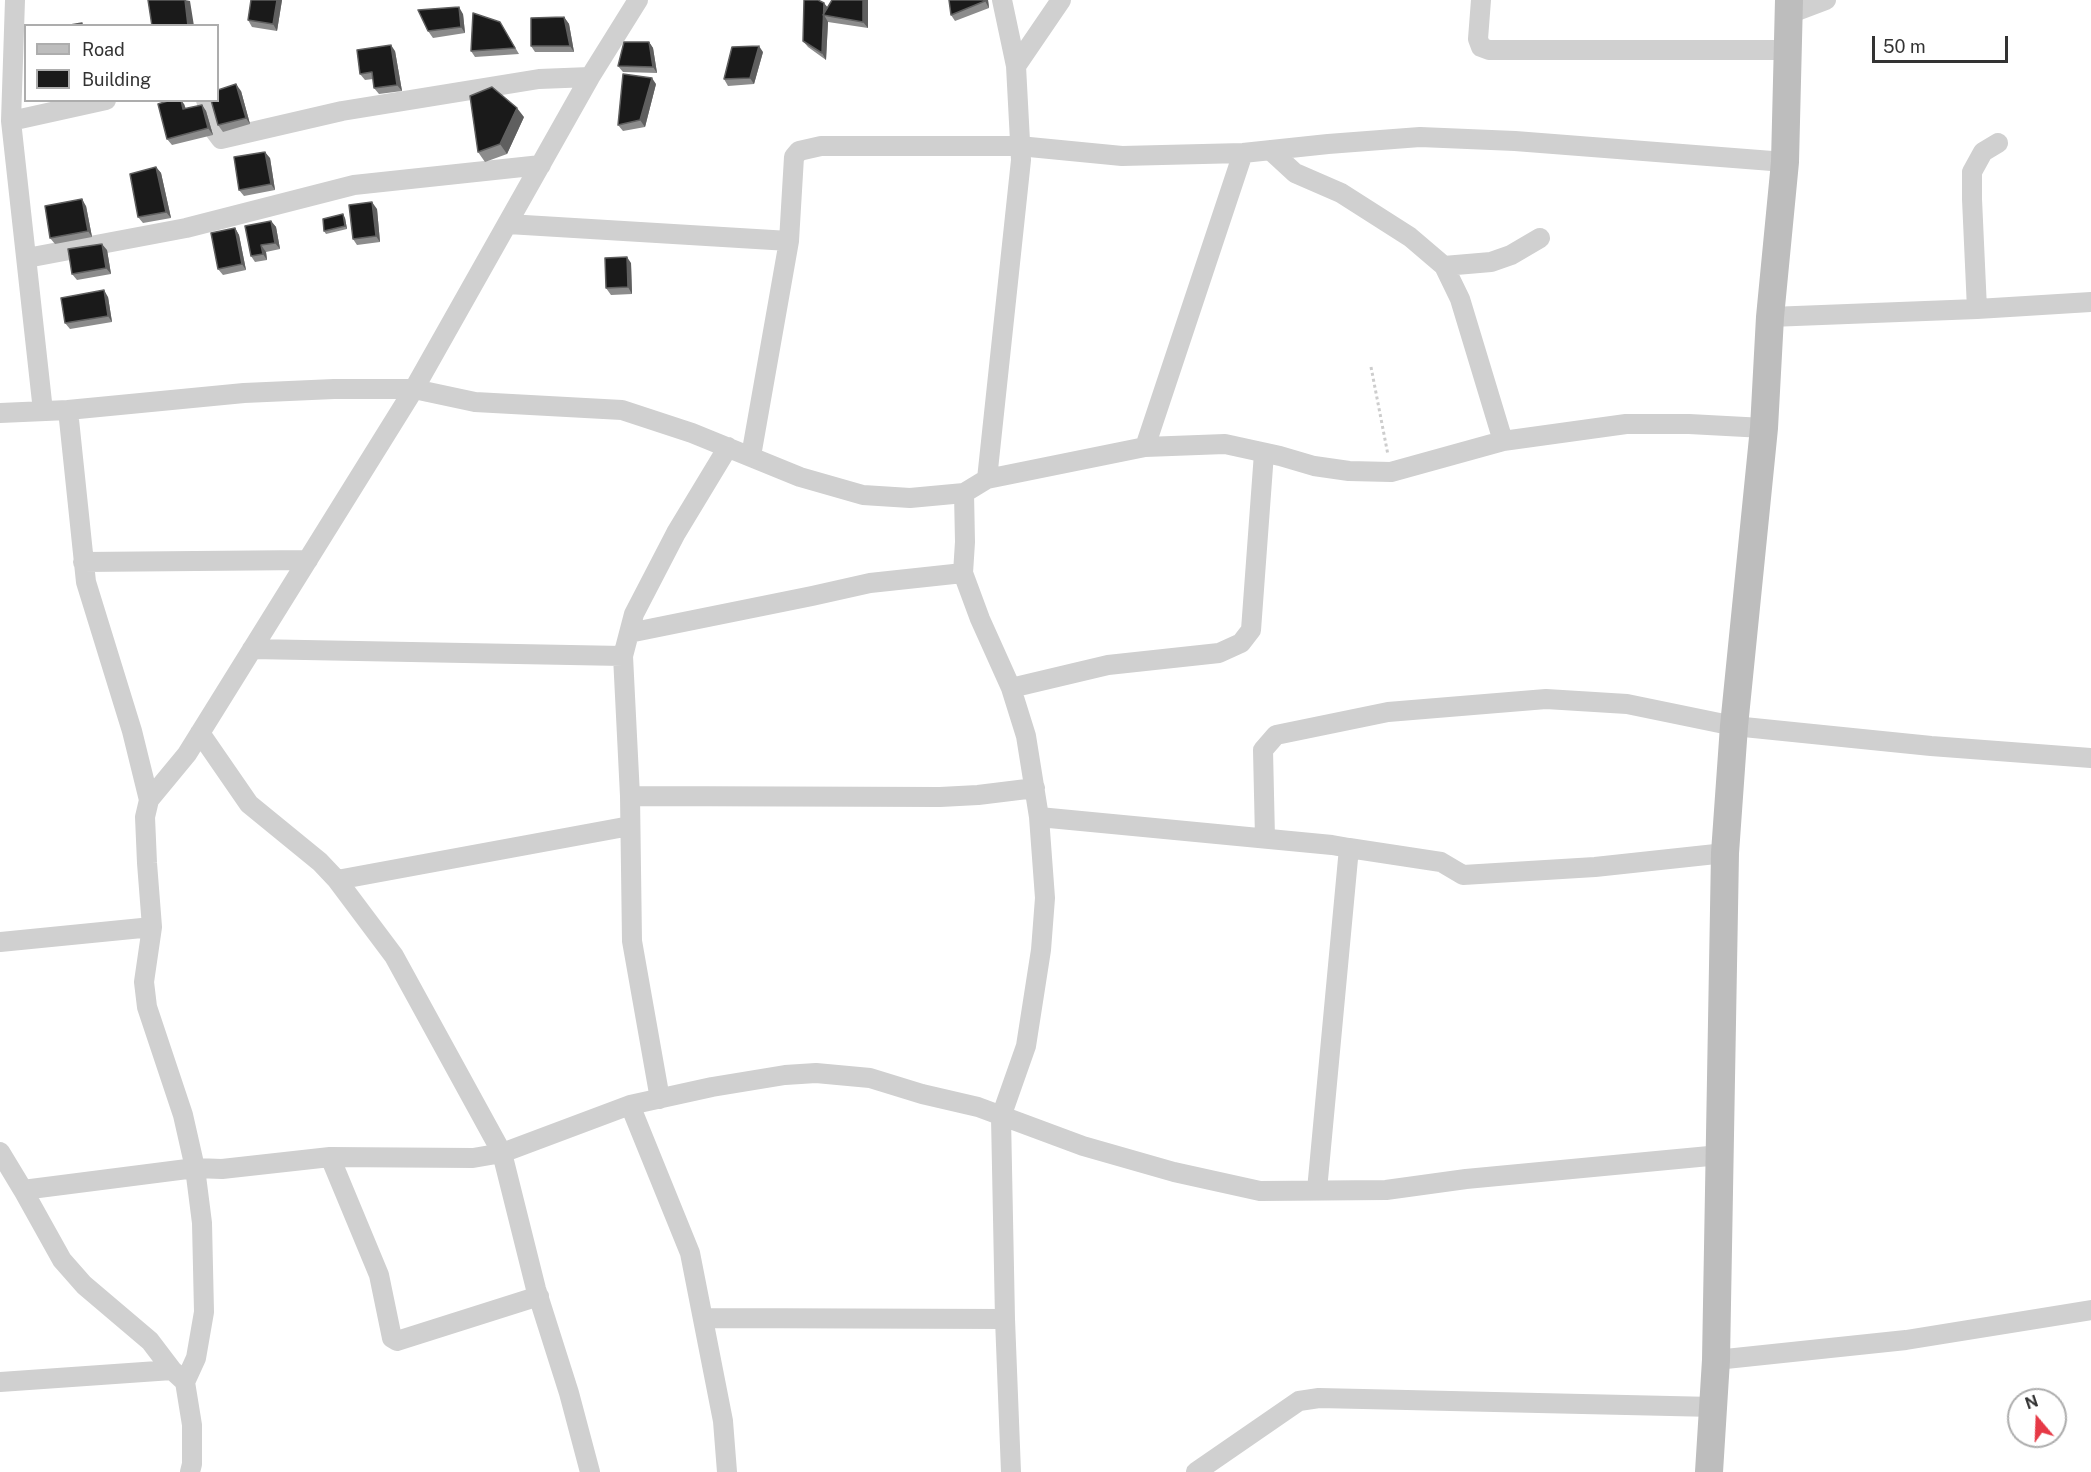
<!DOCTYPE html>
<style>
body{margin:0}
#map{position:relative;width:2091px;height:1472px;overflow:hidden;background:#fff;font-family:"Public Sans",sans-serif}
canvas{display:block}
.legend{position:absolute;left:24px;top:24px;width:195px;height:78px;box-sizing:border-box;background:#fff;border:2px solid #adadad;margin:0;padding:8px 10px;list-style:none;font-size:18px;color:#333}
.legend li{display:flex;align-items:center;gap:12px;height:30px}
.legend b{width:30px;border:2px solid #adadad}
.north{position:absolute;left:2007px;top:1388px;width:60px;height:60px;box-sizing:border-box;background:#fff;border:2px solid #adadad;border-radius:50%;rotate:341deg;font-size:16px;font-weight:700;line-height:24px;text-align:center;color:#333}
.north::after{content:'';display:block;margin:auto;width:21px;height:27px;background:#e63946;clip-path:polygon(50% 0,100% 100%,50% 72%,0 100%)}
.scale{position:absolute;left:1872px;top:36px;width:136px;height:27px;box-sizing:border-box;border:3px solid #333;border-top:0;padding-left:8px;font-size:18px;line-height:21px;white-space:nowrap;color:#333;-webkit-text-stroke:4px #fff;paint-order:stroke}
</style>
<div id="map">
<canvas width="2091" height="1472"></canvas>
<ul class="legend">
<li><b style="height:8px;background:#bdbdbd"></b>Road</li>
<li><b style="height:16px;background:#1a1a1a"></b>Building</li>
</ul>
<div class="north">N</div>
<div class="scale">50 m</div>
</div>
<script>
const ctx = document.querySelector('canvas').getContext('2d');
ctx.lineJoin = 'round';
const shape = rows => new Path2D(rows.map(r => 'M' + r).join(''));
function strokePath(path, color, width, dash) { ctx.strokeStyle = color; ctx.lineWidth = width; ctx.lineCap = dash ? 'butt' : 'round'; ctx.setLineDash(dash || []); ctx.stroke(path); }
function fillPath(path, color) { ctx.fillStyle = color; ctx.fill(path, 'evenodd'); }
strokePath(shape([
 [1371,367,1388,455]
]), '#cdcdcd', 3, [3, 3]);
strokePath(shape([
 [15,0,11,121,43,411],
 [1481,0,1478,39,1481,47,1489,50,1788,50],
 [1789,14,1826,0],
 [1016,66,1061,0],
 [206,100,215,131,221,139,342,111,539,79,590,77],
 [11,121,106,100],
 [1270,150,1295,173,1341,193,1410,237,1444,266,1460,299,1503,441],
 [508,224,789,241,794,157,799,151,821,146,1019,146,1122,156,1243,153,1328,144,1420,137,1515,141,1785,162],
 [27,258,186,228,354,185,541,165],
 [1444,266,1491,262,1511,255,1540,238],
 [1977,309,1972,199,1972,172,1983,152,1998,143],
 [1770,317,1977,309,2091,302],
 [0,413,68,410,244,393,334,389,414,389,475,402,622,410,692,433,800,477,863,495,910,498,964,493,987,479,1145,447,1225,444,1280,456,1314,466,1349,471,1391,472,1503,441,1626,424,1689,424,1764,428],
 [1145,447,1243,153],
 [751,456,789,241],
 [987,479,1021,160,1016,66,1002,0],
 [964,493,965,542,963,573,980,619,1011,688,1026,736,1039,817,1045,898,1041,950,1026,1046,1001,1117,1005,1319,1011,1472],
 [83,562,308,560],
 [629,633,812,596,870,583,963,573],
 [252,649,623,656],
 [1011,688,1108,665,1219,653,1241,643,1251,630,1264,453],
 [200,733,249,804,320,862,337,880,394,956,502,1153,536,1289,569,1393,590,1472],
 [630,796,940,797,978,795,1035,788],
 [149,800,187,754,414,389,590,77,638,0],
 [1039,817,1332,845,1349,848,1317,1190],
 [1265,838,1263,750,1276,735,1388,712,1546,699,1627,704,1734,726,1931,746,2091,758],
 [1349,848,1441,862,1463,875,1595,867,1725,853],
 [337,880,630,826],
 [0,942,152,927],
 [660,1099,632,941,630,796,623,656,634,614,676,533,728,447],
 [630,1105,690,1253,723,1421,727,1472],
 [0,1152,23,1190,195,1168,183,1115,147,1007,144,982,152,927,147,863,145,817,149,800,132,731,86,582,68,410],
 [330,1157,379,1275,392,1338,397,1341,539,1296],
 [23,1190,62,1260,84,1285,150,1341,172,1370,185,1382,192,1425,192,1464,190,1472],
 [704,1318,1005,1319],
 [1716,1360,1906,1340,2091,1310],
 [0,1382,172,1370],
 [185,1382,196,1358,204,1312,202,1223,195,1168,222,1169,330,1157,473,1158,502,1153,630,1105,712,1087,785,1075,816,1073,870,1078,922,1094,978,1107,1083,1146,1174,1172,1260,1191,1386,1190,1466,1179,1720,1155],
 [1196,1472,1299,1401,1319,1398,1714,1407]
]), '#d0d0d0', 20);
strokePath(shape([
 [1709,1472,1716,1360,1725,853,1734,726,1764,428,1770,317,1785,162,1789,0]
]), '#bdbdbd', 28);
fillPath(shape([
 [282,0,277,31,252,27,248,20],
 [832,0,868,0,868,28,828,22,826,60,808,47,803,41,828,8],
 [988,0,989,8,955,21,951,15],
 [463,14,465,33,433,38,428,31],
 [564,17,569,24,574,52,535,52,531,46],
 [500,22,519,54,475,57,471,51],
 [649,42,653,48,657,73,623,72,618,66],
 [395,51,402,91,379,94,374,88,373,79,365,80,360,74],
 [763,52,754,84,728,86,724,79],
 [656,84,645,127,623,131,618,125],
 [241,91,250,124,223,132,218,125],
 [184,104,186,109,202,105,206,111,213,135,172,145,167,139],
 [524,117,507,154,485,162,478,152],
 [270,158,275,190,244,196,239,190],
 [156,167,161,173,171,218,143,223,138,217],
 [86,206,92,237,55,244,50,238],
 [377,209,380,242,357,245,353,239],
 [345,218,347,229,326,234,324,231],
 [271,221,276,227,280,249,266,252,267,260,255,262,251,256],
 [235,228,239,235,246,270,223,275,218,269],
 [107,250,111,274,77,280,72,274],
 [631,263,632,294,611,295,606,288],
 [108,297,112,322,70,329,65,323]
]), '#8c8c8c');
fillPath(shape([
 [185,0,190,1,194,26,188,26],
 [277,0,282,0,277,31,273,24],
 [863,0,868,0,868,28,863,22],
 [985,0,988,0,989,8,985,1],
 [824,3,829,9,824,15],
 [459,7,463,14,465,33,461,27],
 [824,15,828,22,826,60,822,53],
 [564,17,569,24,574,52,570,46],
 [649,42,653,48,657,73,653,67],
 [391,45,395,51,402,91,397,85],
 [759,46,763,52,754,84,750,78],
 [652,78,656,84,645,127,640,120],
 [236,84,241,91,250,124,246,118],
 [181,100,184,104,188,116,183,109],
 [202,105,206,111,213,135,208,128],
 [517,108,524,117,507,154,500,144],
 [265,152,270,158,275,190,271,184],
 [156,167,161,173,171,218,166,212],
 [82,199,86,206,92,237,88,231],
 [372,202,377,209,380,242,376,236],
 [343,214,345,218,347,229,345,226],
 [271,221,276,227,280,249,275,243],
 [235,228,239,235,246,270,242,264],
 [102,244,107,250,111,274,106,268],
 [261,245,266,252,267,260,263,254],
 [627,257,631,263,632,294,628,287],
 [104,290,108,297,112,322,108,316]
]), '#5f5f5f');
const building = shape([
 [148,0,185,0,188,26,152,26,148,0],
 [251,0,277,0,273,24,248,20,251,0],
 [804,0,818,0,824,3,822,53,803,41,804,0],
 [832,0,863,0,863,22,823,15,832,0],
 [949,0,985,0,985,1,951,15,949,0],
 [459,7,461,27,428,31,418,10,459,7],
 [473,13,500,22,515,48,471,51,473,13],
 [564,17,570,46,531,46,531,18,564,17],
 [82,23,82,26,64,26,82,23],
 [624,42,649,42,653,67,618,66,624,42],
 [391,45,397,85,374,88,372,72,360,74,357,50,391,45],
 [759,46,750,78,724,79,732,47,759,46],
 [623,74,652,78,640,120,618,125,623,74],
 [236,84,246,118,218,125,211,100,218,100,218,90,236,84],
 [492,87,517,108,500,144,478,152,470,96,492,87],
 [171,100,181,100,183,109,202,105,208,128,167,139,158,104,171,100],
 [265,152,271,184,239,190,234,157,265,152],
 [156,167,166,212,138,217,130,174,156,167],
 [82,199,88,231,50,238,45,206,82,199],
 [372,202,376,236,353,239,349,205,372,202],
 [343,214,345,226,324,231,323,219,343,214],
 [271,221,275,243,261,245,263,254,251,256,245,226,271,221],
 [235,228,242,264,218,269,211,233,235,228],
 [102,244,106,268,72,274,68,249,102,244],
 [627,257,628,287,606,288,605,258,627,257],
 [104,290,108,316,65,323,61,298,104,290]
]);
fillPath(building, '#1a1a1a');
strokePath(building, '#5f5f5f', 1.5);
</script>
